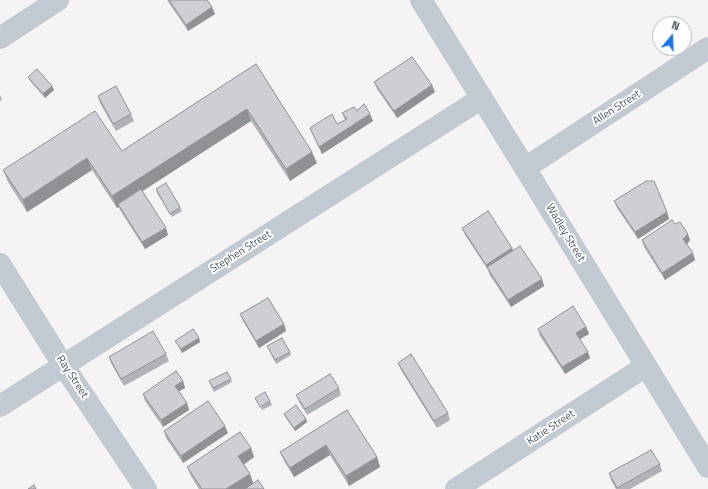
<!DOCTYPE html>
<style>
body{margin:0}
#map{position:relative;width:708px;height:489px;overflow:hidden;background:#f5f3f3;font-family:"Titillium Web",sans-serif}
canvas{display:block}
.north{position:absolute;left:652px;top:16px;width:40px;height:40px;box-sizing:border-box;background:#fff;border:1px solid #b7bbc0;border-radius:50%;rotate:19deg;font-size:11px;font-weight:700;line-height:16px;text-align:center;color:#4a5661}
.north::after{content:'';display:block;margin:auto;width:14px;height:18px;background:#1a73e8;clip-path:polygon(50% 0,100% 100%,50% 72%,0 100%)}
</style>
<div id="map">
<canvas width="708" height="489"></canvas>
<div class="north">N</div>
</div>
<script>
const ctx = document.querySelector('canvas').getContext('2d');
ctx.lineJoin = 'round';
const shape = rows => new Path2D(rows.map(r => 'M' + r).join(''));
function strokePath(path, color, width, dash) { ctx.strokeStyle = color; ctx.lineWidth = width; ctx.lineCap = dash ? 'butt' : 'round'; ctx.setLineDash(dash || []); ctx.stroke(path); }
function fillPath(path, color) { ctx.fillStyle = color; ctx.fill(path, 'evenodd'); }
function label(font, color, halo, rows, align = 'center') {
  ctx.font = font + ' "Titillium Web",sans-serif'; ctx.lineWidth = 4; ctx.setLineDash([]); ctx.textBaseline = 'middle'; ctx.strokeStyle = halo; ctx.fillStyle = color; for (const [text, x, y, turn = 0] of rows) {
    ctx.save(); ctx.translate(x, y); ctx.rotate((+turn || 0) * Math.PI / 180); ctx.textAlign = isNaN(turn) ? turn : align; if (halo) ctx.strokeText(text, 0, 0); ctx.fillText(text, 0, 0); ctx.restore();
  }
}
strokePath(shape([
 [0,38,58,0],
 [525,168,708,48],
 [0,264,63,365,146,489],
 [0,406,482,98],
 [456,489,646,366]
]), '#c1cad2', 22);
strokePath(shape([
 [421,0,525,168,708,467]
]), '#c1cad2', 22);
fillPath(shape([
 [167,0,207,0,215,14,188,31],
 [256,64,317,163,290,181,251,121,143,191,168,235,145,249,120,210,119,207,117,208,92,170,27,212,8,182,3,170,122,151],
 [28,77,54,90,45,98,30,81],
 [374,82,435,92,397,118,377,89],
 [0,95,2,100,0,101],
 [98,96,131,114,134,121,116,131,100,103],
 [357,111,373,121,322,154,313,135,310,128,337,124,345,120,342,113],
 [156,189,180,207,182,211,172,217,157,193],
 [614,201,667,212,669,219,638,239,617,208],
 [675,224,690,240,687,244,695,260,665,280,644,247,642,240],
 [462,228,513,250,542,279,544,286,511,307,489,274,488,270,465,235],
 [240,314,284,324,286,331,259,348,243,321],
 [586,327,589,334,580,339,590,358,565,374,540,336,538,329],
 [199,338,200,342,182,353,177,344,175,341],
 [267,346,290,352,291,355,276,364],
 [166,354,169,361,124,386,111,363,109,357],
 [398,363,448,413,450,420,437,428,401,370],
 [231,379,232,382,214,392,209,381],
 [183,381,185,388,179,391,187,403,189,410,163,427,145,401,143,394],
 [339,388,341,395,307,415,299,402,296,395],
 [255,398,270,401,272,405,262,410],
 [347,410,377,457,380,467,349,486,330,455,294,477,284,461,280,452],
 [284,414,306,419,307,422,295,431,285,417],
 [164,431,228,433,183,463,166,438],
 [251,448,254,457,244,464,250,474,253,483,264,489,199,489,191,476,187,467],
 [660,464,662,471,630,489,616,489,611,480,609,473]
]), '#b0b2b7');
fillPath(shape([
 [212,7,215,14,188,31,186,25],
 [432,85,435,92,397,118,394,111],
 [52,86,54,90,45,98,43,94],
 [247,109,251,121,119,206,118,204,119,207,117,208,112,196],
 [370,114,373,121,322,154,319,147],
 [312,152,317,163,290,181,286,169],
 [87,158,92,170,27,212,23,200],
 [667,212,669,219,638,239,635,232],
 [166,228,168,235,145,249,142,242],
 [688,234,690,240,685,246,683,239],
 [512,248,515,255,488,268,486,265],
 [693,253,695,260,665,280,662,273],
 [542,279,544,286,511,307,508,300],
 [284,324,286,331,259,348,256,341],
 [586,327,589,334,578,340,576,333],
 [199,338,200,342,182,353,181,349],
 [588,352,590,358,565,374,562,367],
 [183,381,185,388,178,392,175,386],
 [187,403,189,410,163,427,161,420],
 [306,419,307,422,295,431,294,428],
 [225,426,228,433,183,463,181,456],
 [326,445,330,455,294,477,290,468],
 [251,448,254,457,242,466,238,456],
 [377,457,380,467,349,486,346,476],
 [250,474,253,483,245,489,226,489]
]), '#909195');
const building = shape([
 [169,0,207,0,212,7,186,25,169,0],
 [412,57,432,85,394,111,374,82,412,57],
 [256,64,312,152,286,169,247,109,112,196,87,158,23,200,3,170,95,111,122,151,256,64],
 [37,69,52,86,43,94,28,77,37,69],
 [116,86,131,114,113,124,98,96,116,86],
 [364,104,370,114,319,147,310,128,332,114,337,124,347,119,342,113,354,107,357,111,364,104],
 [646,181,654,181,667,212,635,232,614,201,646,181],
 [166,183,180,207,170,214,156,189,166,183],
 [141,189,166,228,142,242,118,204,141,189],
 [488,211,512,248,486,265,462,228,488,211],
 [672,220,675,224,680,222,688,234,683,239,693,253,662,273,642,240,672,220],
 [520,246,542,279,508,300,487,267,520,246],
 [268,298,284,324,256,341,240,314,268,298],
 [573,306,586,327,576,333,588,352,562,367,538,329,573,306],
 [193,329,199,338,181,349,175,341,193,329],
 [153,331,166,354,121,379,109,357,153,331],
 [282,338,290,352,275,360,267,346,282,338],
 [411,354,448,413,434,421,398,363,411,354],
 [176,371,183,381,175,386,187,403,161,420,143,394,176,371],
 [227,372,231,379,213,388,209,381,227,372],
 [330,374,339,388,305,409,296,395,330,374],
 [265,392,270,401,260,407,255,398,265,392],
 [208,401,225,426,181,456,164,431,208,401],
 [296,405,306,419,294,428,284,414,296,405],
 [347,410,377,457,346,476,326,445,290,468,280,452,347,410],
 [240,432,251,448,238,456,250,474,226,489,202,489,187,467,240,432],
 [651,450,660,464,617,488,609,473,651,450],
 [258,480,264,489,245,489,258,480],
 [34,485,36,489,28,489,34,485]
]);
fillPath(building, '#cdcfd5');
strokePath(building, '#909195', 1);
label('11px', '#4a5661', '#fff', [
 ["Allen Street",617,108,-33],
 ["Wadley Street",565,233,59],
 ["Stephen Street",241,252,-32],
 ["Ray Street",72,377,57],
 ["Katie Street",551,428,-33]
]);
</script>
